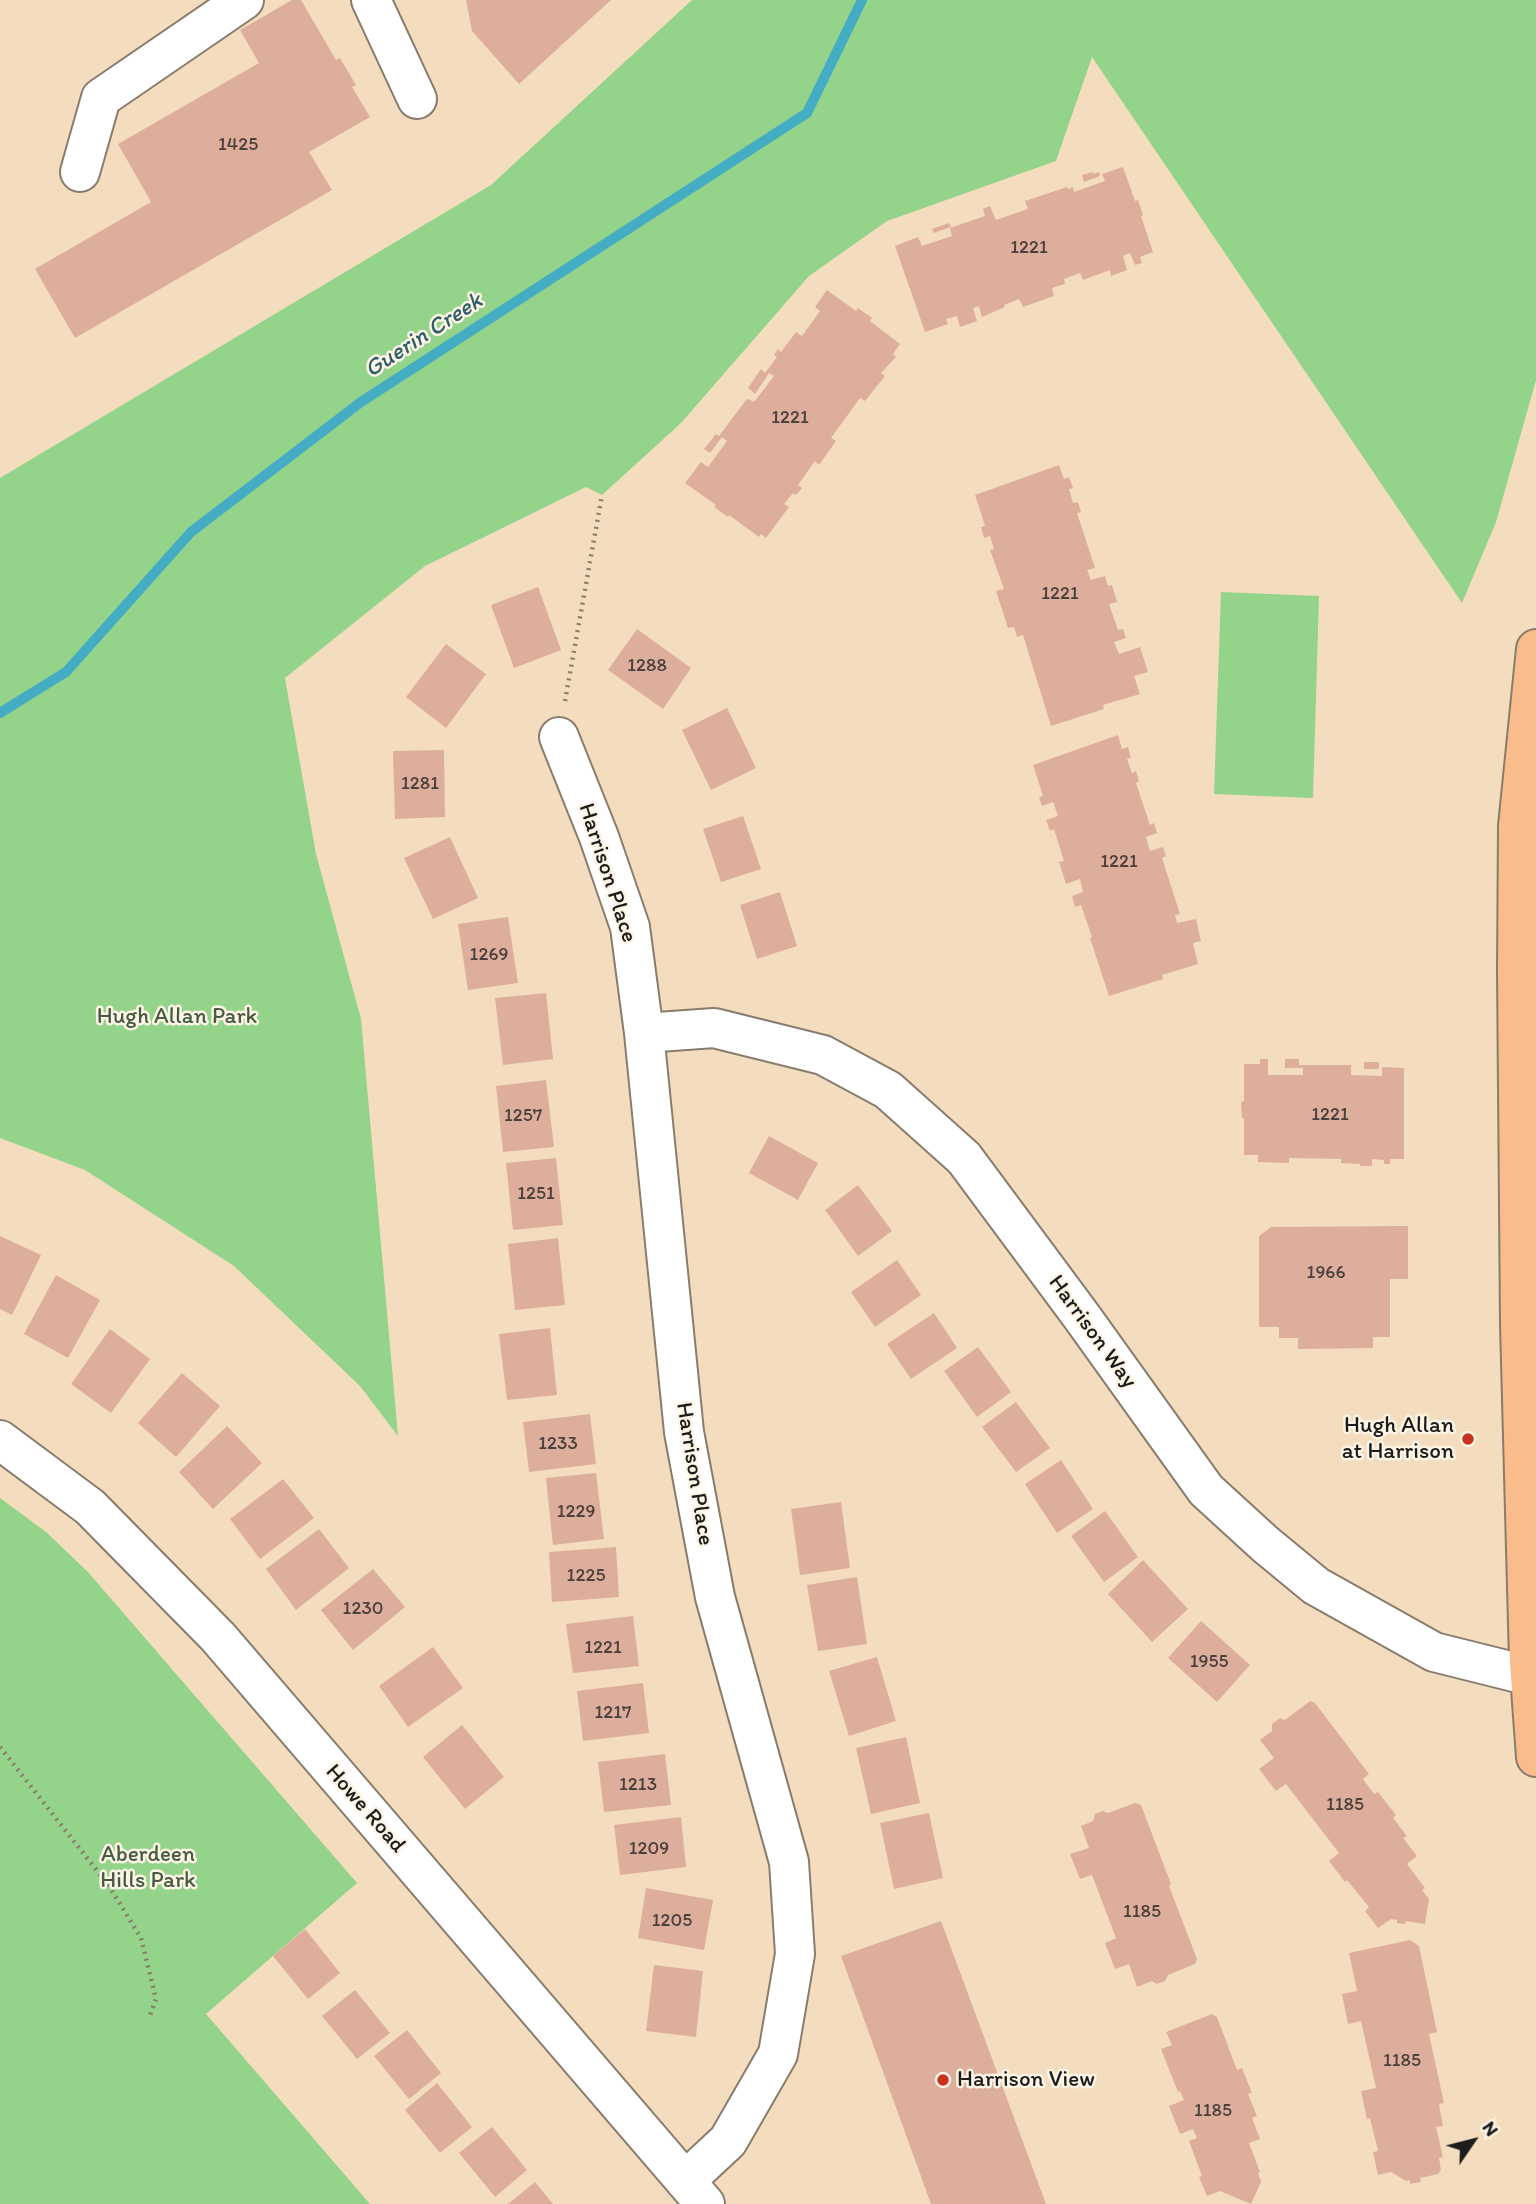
<!DOCTYPE html>
<style>
body{margin:0}
#map{position:relative;width:1536px;height:2204px;overflow:hidden;background:#f4ddbe;font-family:Itim,sans-serif}
canvas{display:block}
.north{position:absolute;left:1438px;top:2106px;width:70px;height:70px;-webkit-text-stroke:5px #fcf5e5;paint-order:stroke;rotate:55deg;font-size:19px;font-weight:700;line-height:28px;text-align:center;color:#1c1c1c}
.north::after{content:'';display:block;margin:auto;width:24px;height:32px;background:#1c1c1c;clip-path:polygon(50% 0,100% 100%,50% 72%,0 100%)}
</style>
<div id="map">
<canvas width="1536" height="2204"></canvas>
<div class="north">N</div>
</div>
<script>
const ctx = document.querySelector('canvas').getContext('2d');
ctx.lineJoin = 'round';
function fillPath(path, color) { ctx.fillStyle = color; ctx.fill(path, 'evenodd'); }
const shape = rows => new Path2D(rows.map(r => 'M' + r).join(''));
function strokePath(path, color, width, dash) { ctx.strokeStyle = color; ctx.lineWidth = width; ctx.lineCap = dash ? 'butt' : 'round'; ctx.setLineDash(dash || []); ctx.stroke(path); }
function label(font, color, halo, rows, align = 'center') {
  ctx.font = font + ' Itim,sans-serif'; ctx.lineWidth = 5; ctx.setLineDash([]); ctx.textBaseline = 'middle'; ctx.strokeStyle = halo; ctx.fillStyle = color; for (const [text, x, y, turn = 0] of rows) {
    ctx.save(); ctx.translate(x, y); ctx.rotate((+turn || 0) * Math.PI / 180); ctx.textAlign = isNaN(turn) ? turn : align; if (halo) ctx.strokeText(text, 0, 0); ctx.fillText(text, 0, 0); ctx.restore();
  }
}
fillPath(shape([
 [692,0,1536,0,1536,380,1496,522,1462,603,1092,57,1056,161,887,221,809,276,681,423,602,495,586,487,425,566,285,678,316,854,361,1019,398,1436,360,1386,234,1266,85,1170,0,1138,0,478,491,185],
 [1221,592,1319,596,1313,798,1214,794],
 [0,1498,46,1532,87,1571,357,1883,206,2014,370,2204,0,2204]
]), '#93d38a');
strokePath(shape([
 [0,713,66,672,191,532,361,402,807,113,862,0]
]), '#44adc4', 10);
fillPath(shape([
 [292,0,301,0,336,60,340,58,356,85,352,87,370,117,309,152,332,190,75,338,35,269,151,202,118,144,259,63,240,30],
 [466,0,611,0,519,84,472,31],
 [1123,167,1135,201,1138,200,1143,215,1141,216,1153,252,1140,257,1142,263,1135,265,1130,253,1123,256,1127,270,1111,276,1110,270,1083,280,1080,273,1064,279,1065,284,1052,288,1054,296,1023,307,1019,299,1004,305,1005,307,982,317,979,306,973,308,977,321,960,327,957,316,946,319,948,324,925,332,895,246,918,237,922,246,952,236,950,228,985,216,983,209,990,206,996,220,1028,209,1025,201,1067,187,1068,189,1073,187,1074,192,1105,181,1102,174],
 [1093,172,1093,174,1099,172,1100,176,1084,182,1082,175],
 [949,223,951,227,934,233,932,229],
 [827,290,856,311,858,308,872,318,870,321,900,344,893,354,896,357,881,373,885,376,865,401,860,398,831,438,836,441,819,465,815,461,798,485,802,488,796,495,793,493,784,504,789,507,766,538,761,534,759,537,729,515,728,517,714,507,716,505,685,483,701,462,708,467,727,441,722,437,710,453,704,449,716,434,719,436,746,400,749,399,754,402,774,376,769,373,755,394,748,388,761,369,765,373,777,357,774,355,778,349,781,352,796,332,802,336,820,311,815,307],
 [1059,465,1064,479,1069,477,1073,488,1069,489,1073,503,1078,502,1081,512,1077,513,1095,568,1087,570,1091,580,1105,576,1108,586,1112,585,1117,602,1109,604,1118,630,1123,629,1126,638,1114,642,1119,654,1140,647,1148,672,1134,676,1140,694,1103,705,1104,709,1051,726,1023,635,1017,637,1014,627,1008,628,996,591,1004,589,990,550,994,549,990,536,984,538,981,527,985,526,975,495],
 [538,587,561,650,514,668,491,605],
 [637,629,691,668,663,709,608,670],
 [446,644,486,674,446,728,406,697],
 [727,708,756,768,711,790,682,730],
 [1118,735,1122,749,1128,747,1131,758,1127,759,1132,773,1136,771,1139,781,1136,783,1150,825,1154,823,1157,833,1146,837,1150,851,1163,847,1166,856,1162,858,1180,914,1175,915,1177,923,1196,919,1201,941,1193,943,1198,964,1162,975,1163,979,1109,996,1090,938,1092,937,1081,905,1075,907,1072,896,1083,892,1080,879,1066,884,1059,862,1064,861,1054,829,1050,831,1046,820,1058,816,1053,802,1042,806,1039,797,1043,796,1033,765],
 [444,750,445,817,395,819,393,751],
 [743,816,761,869,721,882,703,829],
 [450,837,478,898,433,919,404,858],
 [780,892,797,946,757,959,740,905],
 [508,917,518,983,468,990,458,924],
 [546,993,553,1059,503,1065,495,998],
 [1260,1059,1268,1059,1268,1075,1303,1075,1303,1068,1285,1068,1285,1059,1299,1059,1299,1065,1351,1065,1351,1075,1382,1076,1382,1067,1404,1068,1404,1159,1390,1159,1390,1164,1384,1164,1384,1160,1372,1159,1372,1166,1360,1166,1360,1164,1341,1163,1341,1159,1289,1158,1289,1163,1258,1162,1258,1155,1244,1155,1244,1118,1242,1118,1241,1102,1244,1101,1244,1064,1260,1064],
 [1364,1062,1379,1062,1379,1069,1364,1069],
 [546,1080,554,1147,503,1152,496,1086],
 [769,1136,818,1163,798,1200,749,1173],
 [556,1158,563,1225,513,1230,506,1163],
 [858,1185,892,1231,858,1256,825,1210],
 [1408,1226,1408,1279,1390,1279,1390,1337,1373,1337,1373,1348,1298,1349,1298,1338,1279,1338,1279,1327,1259,1327,1259,1236,1271,1227],
 [0,1236,41,1255,12,1315,0,1309],
 [558,1238,565,1305,515,1310,508,1244],
 [897,1260,921,1295,875,1327,851,1292],
 [56,1275,100,1300,68,1358,24,1334],
 [934,1313,957,1348,911,1379,887,1344],
 [550,1328,557,1395,507,1400,499,1334],
 [110,1329,150,1359,111,1413,71,1384],
 [978,1347,1011,1392,977,1417,944,1371],
 [182,1373,220,1406,176,1457,138,1423],
 [1016,1402,1050,1448,1016,1472,982,1427],
 [590,1414,596,1464,529,1472,523,1422],
 [227,1426,262,1463,213,1509,179,1472],
 [1061,1460,1093,1509,1057,1533,1025,1484],
 [596,1473,604,1539,553,1545,546,1478],
 [283,1479,314,1518,260,1559,230,1519],
 [841,1502,850,1568,800,1575,791,1509],
 [1105,1511,1138,1557,1104,1582,1071,1536],
 [319,1529,349,1568,296,1610,266,1569],
 [616,1547,619,1597,552,1602,549,1552],
 [1143,1560,1188,1609,1152,1642,1108,1594],
 [373,1569,405,1607,353,1650,321,1610],
 [857,1577,867,1644,818,1651,807,1585],
 [633,1616,639,1666,573,1673,566,1624],
 [1201,1621,1250,1665,1217,1702,1168,1658],
 [433,1647,463,1688,408,1727,379,1686],
 [877,1657,896,1721,849,1736,829,1671],
 [643,1683,649,1733,583,1741,577,1691],
 [1310,1701,1315,1703,1369,1774,1363,1779,1374,1794,1378,1792,1396,1815,1393,1818,1407,1836,1403,1838,1417,1856,1407,1864,1425,1888,1422,1890,1429,1899,1425,1924,1406,1921,1405,1924,1397,1923,1397,1920,1391,1919,1378,1928,1365,1911,1369,1907,1347,1880,1345,1882,1329,1861,1339,1853,1286,1784,1276,1791,1259,1769,1274,1758,1260,1740,1272,1731,1272,1724,1280,1718,1285,1720],
 [462,1725,504,1777,465,1809,423,1757],
 [906,1737,920,1803,871,1814,856,1748],
 [665,1754,671,1805,604,1812,598,1762],
 [1135,1803,1141,1805,1171,1884,1169,1886,1197,1959,1195,1964,1168,1975,1165,1981,1157,1984,1152,1981,1137,1987,1129,1964,1115,1969,1105,1943,1116,1938,1092,1875,1080,1879,1070,1854,1089,1848,1081,1826,1093,1821,1095,1814,1103,1811,1108,1813],
 [929,1813,943,1878,894,1889,880,1823],
 [681,1817,686,1867,620,1875,614,1825],
 [646,1888,713,1900,704,1950,638,1938],
 [941,1921,1046,2204,931,2204,841,1956],
 [305,1929,340,1973,308,1999,273,1956],
 [1410,1940,1419,1946,1437,2032,1429,2034,1444,2103,1439,2104,1443,2126,1436,2127,1443,2157,1439,2158,1441,2170,1438,2174,1420,2178,1421,2182,1410,2184,1410,2180,1406,2181,1391,2172,1378,2175,1373,2152,1378,2151,1370,2118,1367,2119,1361,2091,1376,2088,1361,2021,1348,2024,1342,1994,1357,1991,1349,1953],
 [654,1965,703,1971,696,2037,646,2031],
 [355,1990,390,2033,357,2059,322,2016],
 [1212,2014,1217,2017,1237,2070,1242,2068,1252,2093,1248,2094,1257,2116,1252,2118,1260,2139,1249,2143,1260,2172,1258,2173,1261,2182,1251,2204,1220,2191,1207,2196,1199,2177,1202,2176,1189,2141,1197,2138,1193,2129,1180,2134,1169,2106,1184,2100,1180,2091,1178,2092,1161,2049,1172,2045,1166,2032],
 [407,2030,441,2073,409,2099,374,2056],
 [437,2083,472,2127,440,2153,405,2110],
 [492,2127,527,2170,495,2197,459,2153],
 [535,2182,553,2204,508,2204]
]), '#deae9c');
const minor = shape([
 [371,0,417,99],
 [80,172,101,98,244,0],
 [559,737,599,837,630,927,644,1033,684,1432,715,1597,789,1862,795,1954,778,2054,728,2141,685,2181],
 [644,1033,714,1028,823,1055,888,1090,964,1158,1082,1317,1206,1490,1265,1544,1316,1586,1434,1652,1530,1676],
 [0,1440,90,1507,218,1637,705,2204]
]);
const major = shape([
 [1536,649,1518,826,1517,971,1520,1324,1529,1661,1536,1757]
]);
strokePath(minor, '#887c6d', 42);
strokePath(major, '#887c6d', 42);
strokePath(shape([
 [565,701,602,495],
 [0,1747,109,1886,141,1938,156,1999,149,2018]
]), '#887c6d', 4.5, [2, 5]);
strokePath(minor, '#fff', 38);
strokePath(major, '#f9bc8a', 38);
for (const [x, y, r, color] of [
 [1468,1439,7,"#c8321e"],
 [943,2080,7,"#c8321e"]
]) { const dot = new Path2D(); dot.arc(x, y, r, 0, 2 * Math.PI); ctx.fillStyle = color; ctx.fill(dot); strokePath(dot, '#fcf5e5', 2.5); }
label('19px', '#4c403c', null, [
 ["1425",238,145],
 ["1221",1029,248],
 ["1221",790,418],
 ["1221",1060,594],
 ["1288",647,666],
 ["1281",420,784],
 ["1221",1119,862],
 ["1269",489,955],
 ["1221",1330,1115],
 ["1257",523,1116],
 ["1251",536,1194],
 ["1966",1326,1273],
 ["1233",558,1444],
 ["1229",576,1512],
 ["1225",586,1576],
 ["1230",363,1609],
 ["1221",603,1648],
 ["1955",1209,1662],
 ["1217",613,1713],
 ["1213",638,1785],
 ["1185",1345,1805],
 ["1209",649,1849],
 ["1185",1142,1912],
 ["1205",672,1921],
 ["1185",1402,2061],
 ["1185",1213,2111]
]);
label('23px', '#1c1c1c', '#fcf5e5', [
 ["Harrison Place",607,873,72],
 ["Harrison Way",1092,1332,54],
 ["Harrison Place",694,1474,81],
 ["Howe Road",365,1809,49]
]);
label('23px', '#465c42', '#fcf5e5', [
 ["Hugh Allan Park",177,1017],
 ["Aberdeen",148,1855],
 ["Hills Park",148,1881]
]);
label('23px', '#1c1c1c', '#fcf5e5', [
 ["Hugh Allan",1454,1426],
 ["at Harrison",1454,1452],
 ["Harrison View",957,2080,"left"]
], 'right');
label('italic 24px', '#2e5d68', '#fcf5e5', [
 ["Guerin Creek",424,336,-33]
]);
</script>
